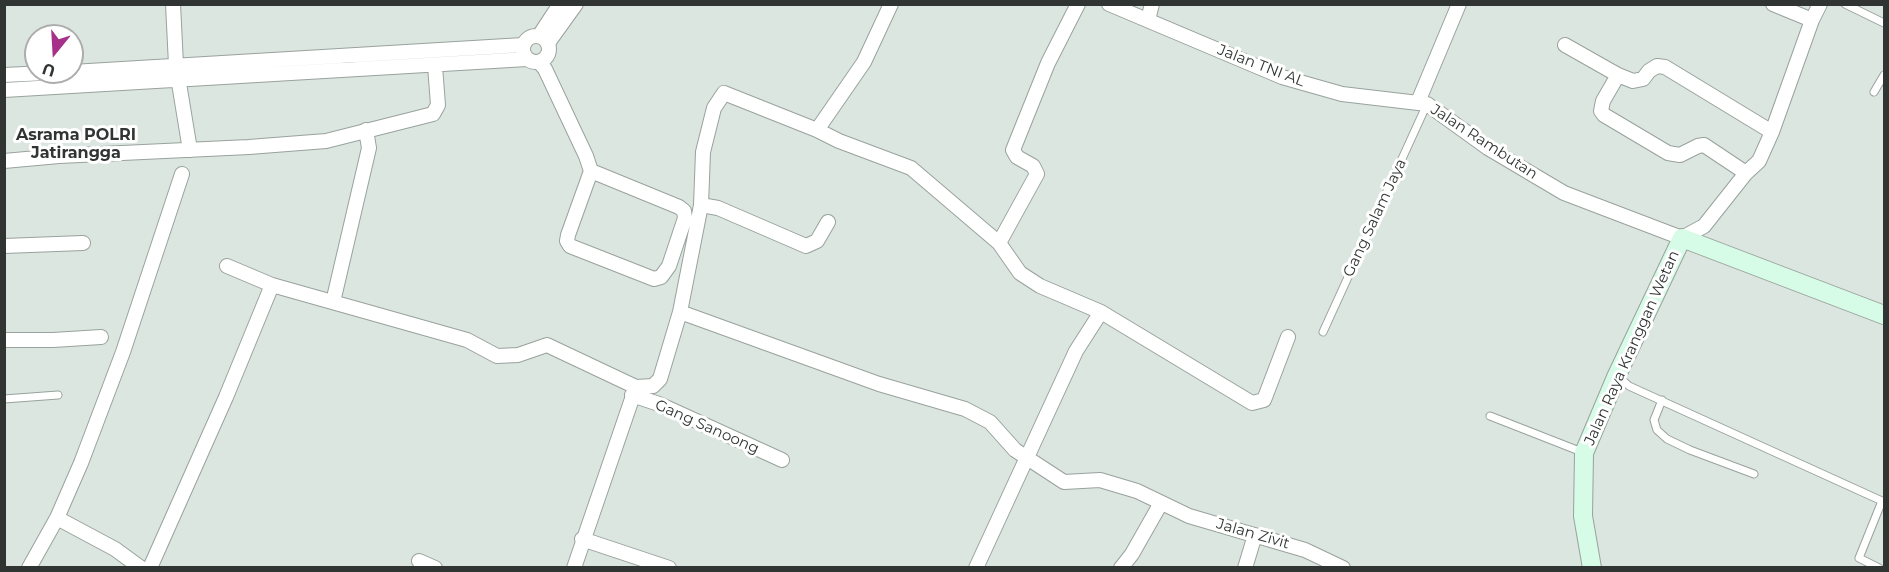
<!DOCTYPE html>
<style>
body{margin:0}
#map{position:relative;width:1889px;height:572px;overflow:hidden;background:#dce6e0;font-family:Montserrat,sans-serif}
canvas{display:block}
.frame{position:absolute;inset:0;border:6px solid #303432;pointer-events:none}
.north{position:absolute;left:24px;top:24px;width:60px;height:60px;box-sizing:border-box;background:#fff;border:2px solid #acaead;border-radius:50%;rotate:198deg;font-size:16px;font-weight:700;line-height:24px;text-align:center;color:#303432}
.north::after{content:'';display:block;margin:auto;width:21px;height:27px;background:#a73088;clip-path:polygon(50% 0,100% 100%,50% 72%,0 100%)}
</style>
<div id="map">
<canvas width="1889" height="572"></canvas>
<div class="frame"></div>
<div class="north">U</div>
</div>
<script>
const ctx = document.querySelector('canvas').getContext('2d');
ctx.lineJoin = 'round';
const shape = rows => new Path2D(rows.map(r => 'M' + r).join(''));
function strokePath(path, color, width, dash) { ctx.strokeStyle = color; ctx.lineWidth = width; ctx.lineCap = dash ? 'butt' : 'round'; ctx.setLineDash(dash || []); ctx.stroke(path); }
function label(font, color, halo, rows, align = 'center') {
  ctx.font = font + ' Montserrat,sans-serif'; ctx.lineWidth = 6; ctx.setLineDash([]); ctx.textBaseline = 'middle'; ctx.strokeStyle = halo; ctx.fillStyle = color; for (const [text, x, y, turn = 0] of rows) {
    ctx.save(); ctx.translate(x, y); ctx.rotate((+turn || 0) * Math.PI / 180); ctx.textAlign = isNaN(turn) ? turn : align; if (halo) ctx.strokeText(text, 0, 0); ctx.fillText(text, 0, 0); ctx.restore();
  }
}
const lane = shape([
 [1845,4,1884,23],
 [1874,92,1884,75],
 [1323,332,1427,104],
 [1618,376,1629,386,1882,501,1859,558],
 [4,399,58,395],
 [1662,400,1654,420,1657,430,1667,439,1690,450,1754,474],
 [1490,416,1582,452],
 [1859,558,1879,568]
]);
const street = shape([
 [173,4,176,65,190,150],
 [1109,4,1282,77,1342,94,1427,104,1488,148,1564,193,1682,238,1704,226,1746,173,1759,161,1772,132,1812,20,1820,4],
 [1773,4,1812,20],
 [1148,20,1152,4],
 '523 49a13 13 0 1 1 26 0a13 13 0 1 1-26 0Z',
 [539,36,560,4],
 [548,43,576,4],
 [1565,45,1618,75,1633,81,1643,79,1649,71,1657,66,1665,67,1772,132],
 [539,62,545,69,586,156,591,171,568,235,567,241,570,246,654,279,661,277,669,266,685,218,684,211,679,207,591,171],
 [72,72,523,45],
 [4,75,66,72],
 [1618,75,1603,101,1601,111,1604,115,1668,153,1680,155,1698,146,1704,145,1746,173],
 [4,90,527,59],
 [1418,102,1459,4],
 [817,130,864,62,891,4],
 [4,161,59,156,249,147,326,141,433,114,438,105,435,66],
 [701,205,718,208,806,246,817,241,828,222],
 [999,243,1037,174,1033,166,1017,157,1013,150,1048,63,1078,4],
 [4,246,83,243],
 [227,266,272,285,467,340,497,356,518,355,547,345,636,387,653,386,660,379,680,312,701,205,703,152,714,108,724,93,817,130,839,141,911,168,999,243,1020,273,1040,286,1101,312,1252,403,1264,400,1288,337],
 [333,302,369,148,366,130],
 [680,312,879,384,965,409,990,422,1015,450,1064,482,1100,480,1137,491,1189,516,1305,550,1343,568],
 [4,340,53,340,101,337],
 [632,395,659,404,782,460],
 [57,518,115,549,141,568],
 [582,539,669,568],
 [419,561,435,568],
 [29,568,57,518,81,463,123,352,182,174],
 [150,568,226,397,272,285],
 [574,568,636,387],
 [976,568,1076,351,1101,312],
 [1121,568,1132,554,1161,503],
 [1245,568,1255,535]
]);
const secondary = shape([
 [1592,568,1583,516,1584,453,1617,375,1682,238,1884,315]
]);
strokePath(lane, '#99a29c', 9);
strokePath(street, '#99a29c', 16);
strokePath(secondary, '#99a29c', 20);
strokePath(lane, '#fff', 7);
strokePath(street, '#fff', 14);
strokePath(secondary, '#d6fbe6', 18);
label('15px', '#303432', '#fff', [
 ["Jalan TNI AL",1261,66,21],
 ["Jalan Rambutan",1484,142,33],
 ["Gang Salam Jaya",1375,218,-65],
 ["Jalan Raya Kranggan Wetan",1632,348,-66],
 ["Gang Sanoong",707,427,24],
 ["Jalan Zivit",1253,534,16]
]);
label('bold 16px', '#303432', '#fff', [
 ["Asrama POLRI",76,135],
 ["Jatirangga",76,153]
]);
</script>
